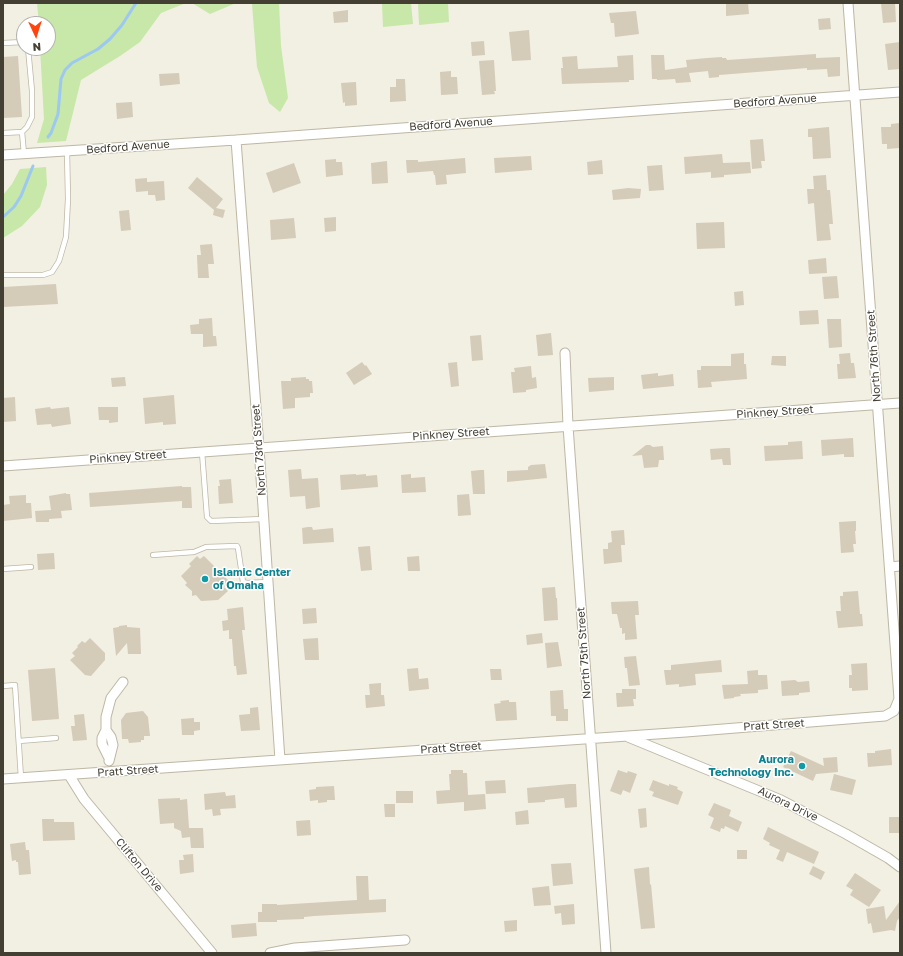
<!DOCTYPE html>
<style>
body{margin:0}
#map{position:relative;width:903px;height:956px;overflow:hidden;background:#f2efe3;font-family:"Golos Text",sans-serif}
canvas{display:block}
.frame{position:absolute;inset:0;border:4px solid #443f33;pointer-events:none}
.north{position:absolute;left:16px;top:16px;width:40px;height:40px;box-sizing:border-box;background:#fff;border:1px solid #b4b2ad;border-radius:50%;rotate:176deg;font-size:11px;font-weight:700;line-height:16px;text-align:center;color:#443f33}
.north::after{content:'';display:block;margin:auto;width:14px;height:18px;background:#ff450d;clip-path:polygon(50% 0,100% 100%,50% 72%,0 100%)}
</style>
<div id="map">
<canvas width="903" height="956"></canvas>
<div class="frame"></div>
<div class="north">N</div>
</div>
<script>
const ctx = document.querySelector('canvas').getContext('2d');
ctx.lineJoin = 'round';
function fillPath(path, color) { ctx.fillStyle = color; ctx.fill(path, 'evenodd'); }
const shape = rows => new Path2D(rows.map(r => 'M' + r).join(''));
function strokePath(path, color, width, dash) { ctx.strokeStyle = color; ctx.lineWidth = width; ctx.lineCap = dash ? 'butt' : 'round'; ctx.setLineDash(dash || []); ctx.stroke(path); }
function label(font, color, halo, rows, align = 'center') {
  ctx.font = font + ' "Golos Text",sans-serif'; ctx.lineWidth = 3; ctx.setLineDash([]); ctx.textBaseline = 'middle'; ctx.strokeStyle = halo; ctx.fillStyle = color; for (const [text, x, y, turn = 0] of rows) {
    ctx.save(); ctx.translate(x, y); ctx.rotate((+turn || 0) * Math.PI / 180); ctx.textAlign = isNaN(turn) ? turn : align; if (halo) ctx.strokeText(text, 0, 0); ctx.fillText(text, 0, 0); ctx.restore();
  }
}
fillPath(shape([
 [37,3,186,3,161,13,140,42,120,56,81,80,66,141,37,143,44,119,40,48,48,48,48,24,39,24],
 [192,3,236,3,210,14],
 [251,3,279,3,281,46,288,98,280,112,269,103,257,67,252,4],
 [382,3,411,3,413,24,383,27],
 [418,3,448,3,449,22,419,25],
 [46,167,47,185,40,207,22,226,3,238,3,195,12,184,20,169]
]), '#c7e8a9');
strokePath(shape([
 [48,137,51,133,58,114,61,79,65,70,72,63,98,49,110,39,122,25,136,3],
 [3,217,14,207,21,196,33,166]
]), '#9cc8f2', 3);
fillPath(shape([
 [726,3,748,3,749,14,726,16],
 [881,3,895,3,896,22,883,23],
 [348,10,348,22,334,23,333,12],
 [636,11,639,34,615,37,614,23,611,23,609,13],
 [830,18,831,29,819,30,818,19],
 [529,30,531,60,512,61,509,32],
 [484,41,485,55,472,56,471,42],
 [900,42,900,69,888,70,885,44],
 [816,54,816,58,840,57,840,76,828,77,827,69,807,70,807,68,719,75,719,77,709,78,708,71,689,73,691,82,676,83,675,79,657,80,657,79,652,79,651,55,664,55,665,70,687,67,686,60,707,58,722,57,722,58,726,58,727,60],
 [633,55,634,80,629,80,629,82,562,84,561,68,563,68,562,57,577,56,578,69,618,67,617,56],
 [18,56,22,117,3,118,3,57],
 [494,60,496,91,494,91,495,94,482,95,479,61],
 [451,71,451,77,457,77,458,94,441,95,440,72],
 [179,73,180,84,160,86,159,74],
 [396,79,405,79,406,101,390,102,390,87,396,87],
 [356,82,357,105,345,106,345,102,343,103,341,83],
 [132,102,133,117,117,119,116,103],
 [900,123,900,148,887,149,887,144,882,144,881,127,891,127,891,124],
 [829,127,831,158,813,159,812,137,808,137,808,129],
 [763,139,765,161,761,161,762,168,752,169,750,140],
 [722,154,723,163,750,162,751,173,724,175,724,177,711,178,711,172,685,174,684,157],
 [531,156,532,170,495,173,494,158],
 [465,158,466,173,446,175,447,184,436,185,435,175,434,175,433,171,407,173,406,160,418,160,418,162],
 [336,159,336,162,342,162,343,175,326,177,325,160],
 [602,160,603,174,588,175,587,162],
 [387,161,388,183,372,184,371,163],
 [294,163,301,183,273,193,266,173],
 [662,165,664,190,649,191,647,166],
 [826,175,827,190,830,190,833,224,829,224,831,240,817,241,814,203,808,204,807,189,814,189,813,176],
 [197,177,223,199,216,208,225,210,223,218,213,215,214,210,188,188],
 [147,178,147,182,164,181,165,200,156,201,155,195,148,195,148,191,136,192,135,179],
 [628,188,641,189,640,198,613,200,612,190],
 [129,210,131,230,121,231,119,211],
 [336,217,336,231,325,232,324,218],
 [294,218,296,238,271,240,270,220],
 [724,222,725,248,697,249,696,223],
 [212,244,214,264,208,264,209,278,198,278,197,255,201,255,200,245],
 [826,258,827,273,809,274,808,260],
 [837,276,839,298,824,299,822,277],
 [56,284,58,304,3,307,3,287],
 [743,291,744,305,735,306,734,292],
 [818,310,819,324,800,325,799,311],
 [212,318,213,336,216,336,217,346,203,347,203,334,191,334,190,325,199,324,199,319],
 [827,319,841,319,842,347,829,348],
 [551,333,553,355,538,356,536,335],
 [481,335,483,360,472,361,470,336],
 [744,353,744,364,746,364,747,379,711,382,712,387,698,388,697,370,701,370,701,366,731,366,731,354],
 [850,353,851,363,854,363,856,378,838,379,837,364,840,364,839,354],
 [772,356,786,356,786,366,771,365],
 [362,362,365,366,366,365,372,374,354,385,346,373],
 [457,362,459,386,451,387,448,363],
 [531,366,532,378,536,377,537,388,526,390,526,392,513,393,511,372,515,372,514,368],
 [658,373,658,376,673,374,674,386,643,389,641,375],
 [125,377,126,386,112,387,111,378],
 [306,377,306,379,309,379,309,381,312,381,313,393,310,393,310,397,295,398,295,408,283,409,281,381,291,381,291,378],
 [614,377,614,390,589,392,588,378],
 [174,395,176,424,163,425,163,422,145,424,143,398],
 [15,397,16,421,3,422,3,398],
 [50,407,51,409,69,407,71,424,52,427,51,424,37,425,35,409],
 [98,407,118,407,118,422,109,423,109,420,99,420],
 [853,438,854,457,844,457,844,454,822,456,821,440],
 [802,441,803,459,765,461,764,446,788,445,788,442],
 [646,445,650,445,653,447,663,446,664,460,659,460,658,467,644,468,642,455,632,456],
 [725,448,730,448,731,465,723,465,722,459,711,460,710,449],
 [545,464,547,478,507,482,507,471,528,470,528,467,531,465],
 [301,469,302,479,318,478,320,507,306,509,305,496,290,497,288,470],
 [480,470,484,470,485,494,473,494,471,471],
 [356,474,356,475,366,474,366,476,377,475,378,487,341,490,340,475],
 [411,474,411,478,425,477,426,492,402,493,401,475],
 [231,479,233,503,219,504,218,486,220,486,219,480],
 [182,486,182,487,191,487,192,508,182,508,182,501,90,507,89,493],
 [66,493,66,494,70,494,72,510,61,511,62,518,49,519,49,522,36,522,35,511,51,510,49,496],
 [469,494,471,515,458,516,457,495],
 [26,495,26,503,31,503,32,518,3,521,3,505,10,504,9,496],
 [856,521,856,531,855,531,856,544,853,544,854,552,841,553,839,522],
 [308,527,312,527,313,530,333,528,334,542,303,544,302,528],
 [624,530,625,545,621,545,622,562,604,564,603,549,608,549,608,543,612,542,611,531],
 [370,546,372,570,361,571,358,547],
 [54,553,55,569,38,570,37,554],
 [197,556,200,559,204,556,229,581,224,587,228,591,218,600,201,601,196,595,192,596,192,591,185,585,187,583,181,576,191,566,189,564],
 [419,556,420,571,408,571,407,557],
 [555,587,556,598,557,598,558,620,544,621,542,588],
 [858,591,860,614,862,614,863,626,838,628,836,611,841,611,840,596,843,596,843,592],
 [638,601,639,615,635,615,637,639,625,640,625,633,622,634,622,628,620,628,617,614,612,614,611,602],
 [243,607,245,630,242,630,247,674,237,675,236,666,234,666,232,639,229,639,229,630,223,631,222,621,228,620,227,609],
 [316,608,317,623,303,624,302,609],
 [127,625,127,627,140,628,141,654,128,654,127,643,116,656,113,628,119,627,119,626],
 [542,633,543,643,527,645,526,635],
 [90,638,105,653,105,660,91,676,85,675,70,660,75,656,72,653,78,647,77,646,82,641,85,643],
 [318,638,319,660,305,660,303,639],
 [558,642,562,666,547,668,545,643],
 [636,656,640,685,629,686,627,668,625,668,624,657],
 [721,660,722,672,695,674,696,685,679,687,679,684,666,685,664,670,671,670,671,665],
 [867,663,868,690,852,691,852,688,849,688,849,675,852,675,851,664],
 [55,668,59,719,32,721,28,670],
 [418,668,419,679,428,678,429,689,409,691,407,669],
 [490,669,501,669,502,680,491,680],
 [758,670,758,675,767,675,768,689,758,690,758,693,740,694,741,696,734,697,734,698,724,699,722,685,748,684,747,671],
 [795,680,798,682,809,681,810,692,799,693,799,695,782,696,781,681],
 [381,683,381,695,384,695,385,706,366,708,365,695,370,695,369,684],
 [622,689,636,689,636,699,633,699,634,706,617,707,616,693,622,693],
 [563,690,564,709,568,709,568,721,556,721,556,716,551,716,550,691],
 [509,700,509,702,516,702,517,720,496,721,494,704,501,703,500,701],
 [258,707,260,730,241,731,239,715,250,714,250,708],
 [143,711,148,717,150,736,144,736,144,740,141,740,141,742,129,743,128,739,122,739,121,720,126,713],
 [84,714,87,740,73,741,71,726,75,726,74,715],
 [194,718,194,722,200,722,200,730,194,731,194,735,182,735,181,719],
 [891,749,892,765,868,767,867,753,875,753,875,751],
 [791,751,824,766,823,758,837,757,838,772,816,774,813,781,783,767],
 [451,770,463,770,463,773,467,773,468,795,485,794,486,809,464,811,464,802,437,804,436,791,450,790,449,774,451,774],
 [618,770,627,773,628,771,637,774,630,793,623,790,621,795,610,791],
 [834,774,856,780,852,795,830,790],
 [505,780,506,793,486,794,485,781],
 [653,780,669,786,669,784,678,787,677,789,683,792,678,805,652,796,654,792,649,790],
 [570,784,576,784,577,807,565,808,564,798,545,800,545,802,528,803,527,788],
 [334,786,335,800,327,800,327,802,318,803,318,800,310,801,309,790,316,789,316,787],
 [396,791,413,791,413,803,396,803],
 [225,792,226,796,235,795,236,808,220,809,221,815,213,816,212,809,205,810,204,794],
 [180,798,180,800,187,799,189,828,203,828,204,848,191,848,190,837,182,838,181,831,174,828,174,823,160,824,158,799],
 [714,803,731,810,729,816,742,822,738,832,725,826,724,829,721,828,720,832,710,828,714,818,708,815],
 [384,804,395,804,395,817,385,817],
 [646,808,647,827,640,828,638,809],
 [528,810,529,824,516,825,515,812],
 [889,817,900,817,900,833,889,833],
 [42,819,54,819,54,822,74,822,75,840,43,841],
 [310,820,311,835,297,836,296,821],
 [768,827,819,852,814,864,787,852,783,862,776,859,780,850,769,845,770,843,763,839],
 [25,842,26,850,29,850,31,874,19,875,18,862,16,862,16,860,12,861,10,844],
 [737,850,747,850,747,859,737,859],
 [193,854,194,872,180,874,179,860,184,860,183,855],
 [571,863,573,884,553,886,551,864],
 [813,866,825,872,821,880,809,874],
 [649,867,650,885,651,884,655,928,641,929,634,869],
 [855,873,881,890,869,907,850,895,853,890,846,886],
 [356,876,368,876,369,900,386,899,386,912,314,916,304,917,304,919,277,920,277,922,258,922,258,912,262,912,262,904,277,904,277,905,357,900],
 [549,886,551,905,534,906,532,888],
 [900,901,900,917,897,921,895,931,891,930,873,933,871,923,868,924,866,909,884,906,886,920],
 [574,904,575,924,562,925,561,913,555,914,554,906],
 [517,920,517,931,505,932,504,921],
 [256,923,257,936,232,938,231,925]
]), '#d4cbb8');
const service = shape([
 [3,43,24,42],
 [22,132,24,154],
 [3,133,22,132,27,127,32,117,32,91,28,48],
 [3,275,43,275,52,272,59,261,66,237,68,199,67,151],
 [202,452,207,517,211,521,264,519],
 [153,555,194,552,206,547,237,546,238,548,243,582,247,583,268,582],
 [3,569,31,567],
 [3,686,15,685,21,778],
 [19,741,56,738]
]);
const minor = shape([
 [236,140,259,448,280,760],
 [3,155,236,140,900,92],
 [565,353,568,426,606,953],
 [3,466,900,403],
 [890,567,900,566],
 [106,730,111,737,113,745,109,761],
 [628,737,781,800,846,834,888,858,900,867],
 [109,758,102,744,102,738,106,730,106,717,111,698,123,682],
 [69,775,84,799,212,953],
 [3,779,686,732,885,716,894,711,899,699,848,3],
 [270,953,295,948,405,940]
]);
strokePath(service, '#beb7a5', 6);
strokePath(minor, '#beb7a5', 11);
strokePath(service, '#fff', 4.5);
strokePath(minor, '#fff', 9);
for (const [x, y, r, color] of [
 [205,579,4,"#0f9aa8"],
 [802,766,4,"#0f9aa8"]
]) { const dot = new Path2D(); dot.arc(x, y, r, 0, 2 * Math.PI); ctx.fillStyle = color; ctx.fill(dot); strokePath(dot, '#fff', 1.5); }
label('11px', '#443f33', '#fff', [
 ["Bedford Avenue",775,101,-4],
 ["Bedford Avenue",451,124,-4],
 ["Bedford Avenue",128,147,-4],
 ["North 76th Street",874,356,-94],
 ["Pinkney Street",775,412,-4],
 ["Pinkney Street",451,434,-4],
 ["North 73rd Street",259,450,-94],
 ["Pinkney Street",128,457,-4],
 ["North 75th Street",584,653,-94],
 ["Pratt Street",774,725,-4],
 ["Pratt Street",451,748,-4],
 ["Pratt Street",128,771,-4],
 ["Aurora Drive",788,804,26],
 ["Clifton Drive",139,865,50]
]);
label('bold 11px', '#0d838f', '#fff', [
 ["Islamic Center",213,573],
 ["of Omaha",213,586],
 ["Aurora",794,760,"right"],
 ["Technology Inc.",794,773,"right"]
], 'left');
</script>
